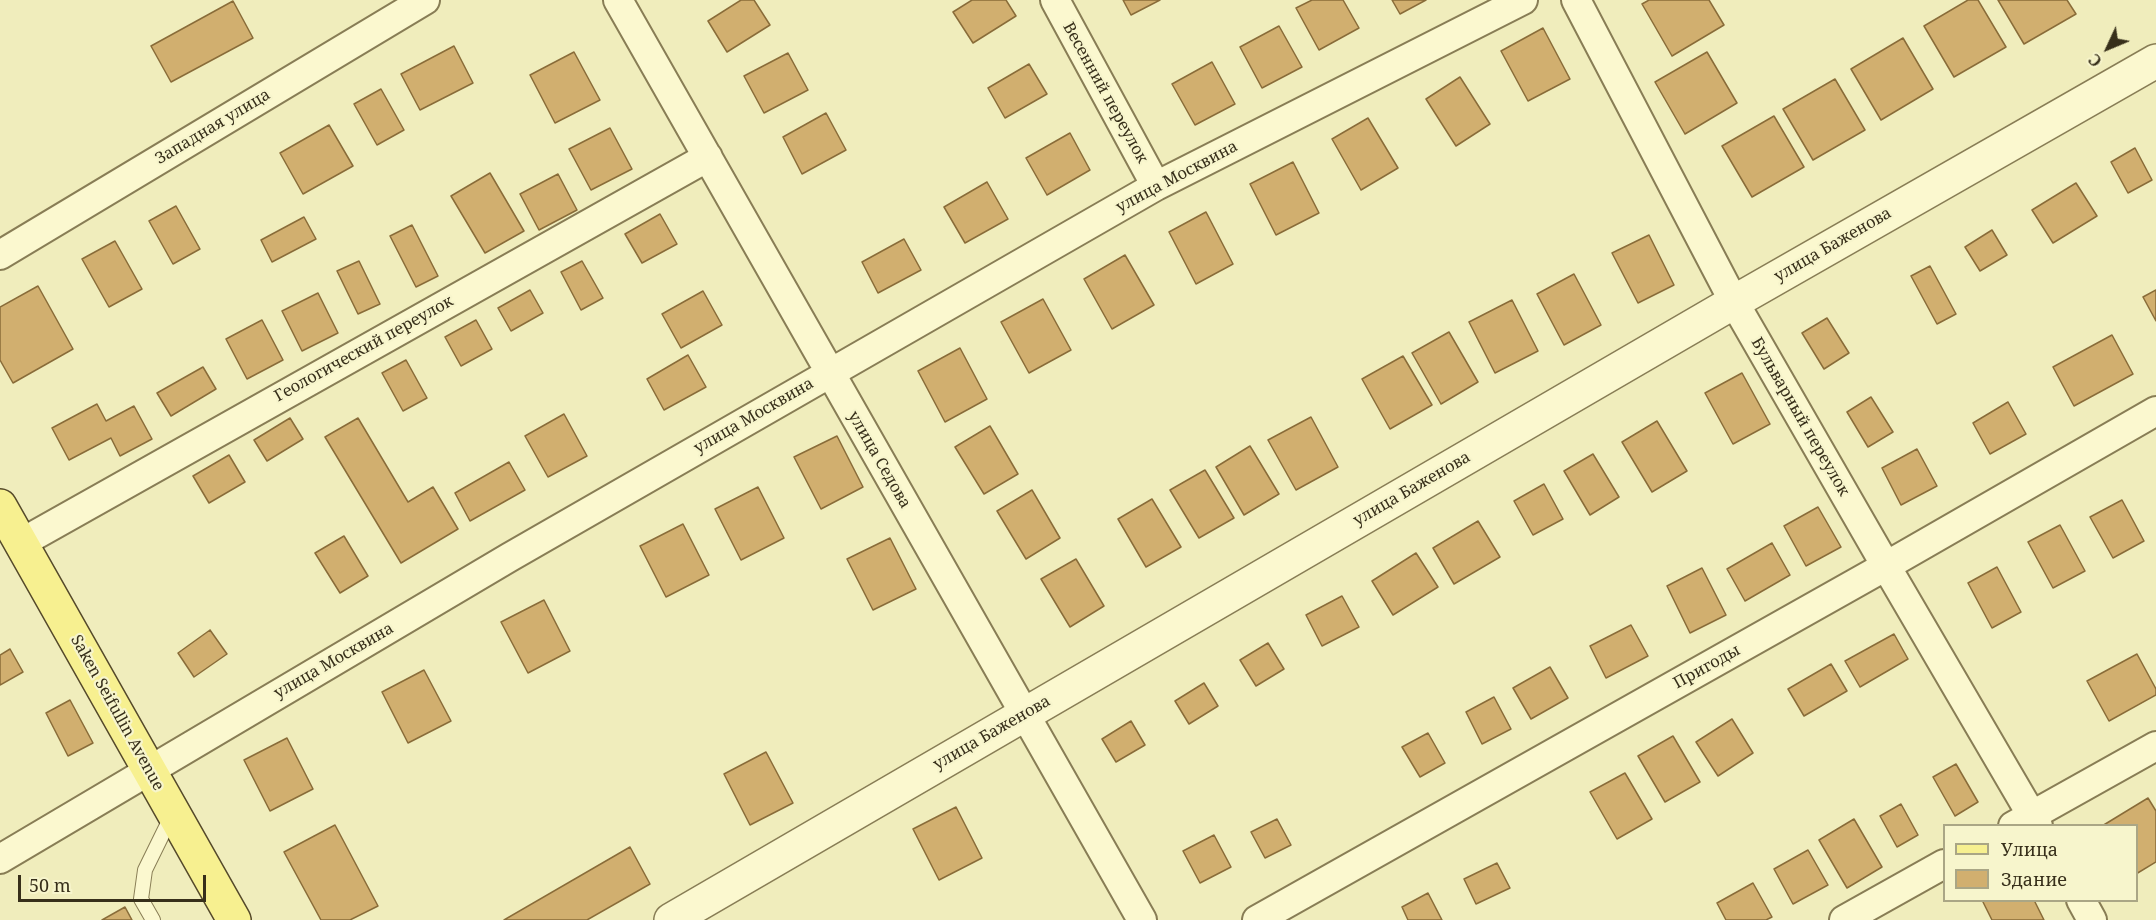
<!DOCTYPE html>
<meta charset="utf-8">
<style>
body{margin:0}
#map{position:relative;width:2156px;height:920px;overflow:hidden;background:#f0edbc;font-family:"Noto Serif",serif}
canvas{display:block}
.legend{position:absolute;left:1943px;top:824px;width:195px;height:78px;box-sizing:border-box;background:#f7f5cc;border:2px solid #aaa685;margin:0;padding:8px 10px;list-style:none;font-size:18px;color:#372f1a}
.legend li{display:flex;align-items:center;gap:12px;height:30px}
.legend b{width:30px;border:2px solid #aaa685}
.north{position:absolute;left:2078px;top:18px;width:60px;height:60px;-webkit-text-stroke:4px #f7f5cc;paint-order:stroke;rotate:226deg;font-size:16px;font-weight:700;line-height:24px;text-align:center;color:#372f1a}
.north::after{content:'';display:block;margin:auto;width:21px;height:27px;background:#372f1a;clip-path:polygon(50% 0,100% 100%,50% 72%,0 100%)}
.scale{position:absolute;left:18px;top:875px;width:188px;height:27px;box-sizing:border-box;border:3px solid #372f1a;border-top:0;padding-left:8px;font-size:18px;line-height:21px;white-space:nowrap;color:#372f1a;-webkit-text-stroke:4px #f7f5cc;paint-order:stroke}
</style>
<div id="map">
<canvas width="2156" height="920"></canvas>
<ul class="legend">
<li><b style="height:8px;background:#f7f090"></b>Улица</li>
<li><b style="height:16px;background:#d1af6f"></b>Здание</li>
</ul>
<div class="north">С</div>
<div class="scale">50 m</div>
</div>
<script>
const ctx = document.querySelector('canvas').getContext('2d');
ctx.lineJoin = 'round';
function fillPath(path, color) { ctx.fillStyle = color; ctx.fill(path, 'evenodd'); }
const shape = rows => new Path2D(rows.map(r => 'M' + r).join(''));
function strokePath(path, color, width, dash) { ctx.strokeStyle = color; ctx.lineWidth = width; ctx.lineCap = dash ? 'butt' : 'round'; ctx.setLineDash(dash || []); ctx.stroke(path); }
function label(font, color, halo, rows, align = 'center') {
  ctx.font = font + ' "Noto Serif",serif'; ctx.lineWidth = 4.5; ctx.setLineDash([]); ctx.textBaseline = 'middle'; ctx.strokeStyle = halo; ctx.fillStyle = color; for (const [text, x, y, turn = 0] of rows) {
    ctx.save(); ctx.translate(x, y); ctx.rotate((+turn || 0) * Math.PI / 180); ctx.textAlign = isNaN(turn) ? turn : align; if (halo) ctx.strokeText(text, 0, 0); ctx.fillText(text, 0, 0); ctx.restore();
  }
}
const building = shape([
 [741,0,754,0,770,25,727,52,708,21,741,0],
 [972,0,1006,0,1016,16,973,43,953,12,972,0],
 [1123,0,1160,0,1131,15,1123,0],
 [1312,0,1343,0,1359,28,1319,50,1296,8,1312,0],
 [1392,0,1426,0,1400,14,1392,0],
 [1649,0,1709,0,1724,25,1672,56,1642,4,1649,0],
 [1968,0,1978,0,2006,47,1954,77,1924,26,1968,0],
 [1998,0,2067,0,2076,14,2024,44,1998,0],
 [233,1,253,38,171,82,151,46,233,1],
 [1279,26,1302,67,1262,88,1240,47,1279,26],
 [1543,28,1570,79,1528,101,1501,51,1543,28],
 [1903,38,1933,89,1881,120,1851,69,1903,38],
 [454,46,473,83,420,110,401,74,454,46],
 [574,52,600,100,555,123,530,75,574,52],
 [1707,52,1737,103,1685,134,1655,82,1707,52],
 [788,53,808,90,764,113,744,76,788,53],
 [1212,62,1235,104,1195,125,1172,84,1212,62],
 [1029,64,1047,94,1005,118,988,88,1029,64],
 [1460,77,1490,124,1456,146,1426,99,1460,77],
 [1835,79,1865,130,1813,160,1783,109,1835,79],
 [381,89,404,130,377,145,354,104,381,89],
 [826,113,846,150,802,174,783,137,826,113],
 [1774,116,1804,167,1752,197,1722,146,1774,116],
 [1368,118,1398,168,1361,190,1332,139,1368,118],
 [329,125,353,166,303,194,280,153,329,125],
 [610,128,632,169,591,190,569,149,610,128],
 [1070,133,1090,170,1047,195,1026,158,1070,133],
 [2135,148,2152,180,2128,193,2111,162,2135,148],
 [1293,162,1319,213,1276,235,1250,184,1293,162],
 [490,173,524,231,485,253,451,196,490,173],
 [558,174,577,210,539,230,520,194,558,174],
 [987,182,1008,219,965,243,944,207,987,182],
 [2076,183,2097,216,2053,243,2032,210,2076,183],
 [176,206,200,249,173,264,149,221,176,206],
 [1206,212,1233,264,1196,284,1169,232,1206,212],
 [660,214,677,244,642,263,625,234,660,214],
 [304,217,316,239,272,262,261,240,304,217],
 [412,225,438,276,416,287,390,236,412,225],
 [1992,230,2007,255,1980,271,1965,247,1992,230],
 [1649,235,1674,285,1638,303,1612,253,1649,235],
 [904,239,921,270,878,293,862,262,904,239],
 [115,241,142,289,109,307,82,259,115,241],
 [1125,255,1154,305,1112,329,1084,279,1125,255],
 [359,261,380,304,358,314,337,271,359,261],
 [582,261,603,298,581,310,561,272,582,261],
 [1930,266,1956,314,1937,324,1911,276,1930,266],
 [1574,274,1601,325,1564,345,1537,294,1574,274],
 [38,286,73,349,13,383,0,360,0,307,38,286],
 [530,290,543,313,511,331,498,308,530,290],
 [2156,290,2156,321,2143,297,2156,290],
 [703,291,722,325,681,348,662,314,703,291],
 [318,293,338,333,302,351,282,311,318,293],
 [1043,299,1071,350,1029,373,1001,322,1043,299],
 [1512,300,1538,351,1495,373,1469,322,1512,300],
 [1827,318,1849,353,1824,369,1802,333,1827,318],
 [262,320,283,360,247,379,226,339,262,320],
 [476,320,492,349,461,366,445,337,476,320],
 [1449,332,1478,382,1441,404,1412,353,1449,332],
 [2112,335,2133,374,2074,406,2053,367,2112,335],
 [960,348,987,399,945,422,918,371,960,348],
 [688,355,706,387,664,410,647,379,688,355],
 [1403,356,1432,405,1390,429,1362,379,1403,356],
 [406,360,427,398,403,411,382,373,406,360],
 [203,367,216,389,171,416,157,393,203,367],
 [1742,373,1770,424,1733,444,1705,393,1742,373],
 [1871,397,1893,432,1868,447,1847,412,1871,397],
 [2008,402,2026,434,1990,454,1973,423,2008,402],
 [97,404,106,421,134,406,152,439,120,456,111,438,69,460,52,428,97,404],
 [564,414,587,456,548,477,525,436,564,414],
 [1311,417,1338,467,1296,490,1268,440,1311,417],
 [290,418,303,439,267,461,254,440,290,418],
 [358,418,408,502,433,487,458,529,401,563,325,437,358,418],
 [1657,421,1687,471,1652,492,1622,442,1657,421],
 [990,426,1018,474,984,494,955,447,990,426],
 [837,436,863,487,821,509,794,457,837,436],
 [1250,446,1279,494,1244,515,1216,467,1250,446],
 [1917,449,1937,486,1901,505,1882,468,1917,449],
 [1593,454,1619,497,1590,515,1564,471,1593,454],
 [229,455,245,482,209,503,193,476,229,455],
 [509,462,525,490,470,521,455,493,509,462],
 [1205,470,1234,518,1199,538,1170,490,1205,470],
 [1544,484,1563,519,1533,535,1514,501,1544,484],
 [758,487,784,538,741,560,715,509,758,487],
 [1032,490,1060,538,1026,559,997,511,1032,490],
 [1152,499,1181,547,1146,567,1118,519,1152,499],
 [2122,500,2144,541,2113,558,2090,517,2122,500],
 [1818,507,1841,547,1806,566,1784,526,1818,507],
 [1478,521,1500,557,1454,584,1433,548,1478,521],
 [683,524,709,575,666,597,640,546,683,524],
 [2060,525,2085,571,2053,588,2028,542,2060,525],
 [344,536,368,576,340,593,315,553,344,536],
 [890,538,916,589,873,610,847,559,890,538],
 [1772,543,1790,575,1745,601,1727,569,1772,543],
 [1416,553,1438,587,1393,615,1372,581,1416,553],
 [1076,559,1104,606,1070,627,1041,579,1076,559],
 [1997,567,2021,612,1992,628,1968,583,1997,567],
 [1702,568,1726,615,1690,633,1667,586,1702,568],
 [1342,596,1359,627,1322,646,1306,615,1342,596],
 [544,600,570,651,528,673,501,622,544,600],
 [1631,625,1648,656,1606,678,1590,646,1631,625],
 [210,630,227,654,194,677,178,653,210,630],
 [1894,634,1908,659,1860,687,1845,661,1894,634],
 [1268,643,1284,669,1256,686,1240,660,1268,643],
 [10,649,23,672,0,685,0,655,10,649],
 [2137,654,2156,689,2156,695,2109,721,2087,681,2137,654],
 [1831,664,1847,691,1804,716,1788,689,1831,664],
 [1550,667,1568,698,1531,719,1513,688,1550,667],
 [424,670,451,721,408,743,382,692,424,670],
 [1204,683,1218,706,1189,724,1175,701,1204,683],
 [1494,697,1511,729,1482,744,1466,712,1494,697],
 [70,700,93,743,68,756,46,713,70,700],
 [1732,719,1753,753,1718,776,1696,742,1732,719],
 [1131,721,1145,745,1116,762,1102,739,1131,721],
 [1428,733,1445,763,1420,777,1402,747,1428,733],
 [1673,736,1700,782,1665,802,1638,756,1673,736],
 [287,738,313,789,270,811,244,760,287,738],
 [766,752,793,803,750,825,724,774,766,752],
 [1956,764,1978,802,1955,816,1933,777,1956,764],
 [1625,773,1652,819,1617,839,1590,792,1625,773],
 [2148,798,2156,811,2156,862,2136,874,2136,826,2102,826,2148,798],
 [1901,804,1918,835,1897,847,1880,816,1901,804],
 [956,807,982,858,939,880,913,829,956,807],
 [1277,819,1291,845,1265,858,1251,832,1277,819],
 [1854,819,1882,867,1847,888,1819,840,1854,819],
 [335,825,378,906,350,920,321,920,284,852,335,825],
 [1214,835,1231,867,1200,883,1183,851,1214,835],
 [630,847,650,884,587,920,504,920,630,847],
 [1808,850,1828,885,1793,904,1774,869,1808,850],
 [1497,863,1510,888,1476,904,1464,879,1497,863],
 [1753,883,1772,917,1766,920,1726,920,1717,903,1753,883],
 [1428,893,1442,920,1408,920,1402,907,1428,893],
 [1982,900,2034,900,2044,920,1992,920,1982,900],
 [125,907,132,920,102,920,125,907]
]);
fillPath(building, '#d1af6f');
strokePath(building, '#896c39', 1.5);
const service = shape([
 [153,920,141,899,145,870,172,815]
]);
const minor = shape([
 [618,0,1142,920],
 [1055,0,1156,186],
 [1576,0,1734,302,1886,566,2038,826],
 [0,255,425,0],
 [21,543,708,157],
 [2013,826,2156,746],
 [0,859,510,557,1156,186,1523,0],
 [2081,900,2092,920],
 [1257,920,1886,566,2156,411],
 [1844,920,1944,864]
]);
const tertiary = shape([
 [671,920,1734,302,2156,61]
]);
const primary = shape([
 [0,506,234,920]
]);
strokePath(service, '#887d55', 16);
strokePath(minor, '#887d55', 32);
strokePath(tertiary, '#887d55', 36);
strokePath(primary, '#55492a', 36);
strokePath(service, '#fbf8cf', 14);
strokePath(minor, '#fbf8cf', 28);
strokePath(tertiary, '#fbf8cf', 33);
strokePath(primary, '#f7f090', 33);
label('16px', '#372f1a', '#f7f5cc', [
 ["Весенний переулок",1105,93,61],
 ["Западная улица",213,127,-31],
 ["улица Москвина",1177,177,-28],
 ["улица Баженова",1833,245,-30],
 ["Геологический переулок",364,349,-29],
 ["улица Москвина",754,416,-30],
 ["Бульварный переулок",1800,417,60],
 ["улица Седова",879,460,60],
 ["улица Баженова",1412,489,-30],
 ["улица Москвина",334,661,-30],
 ["Пригоды",1707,667,-29],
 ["Saken Seifullin Avenue",117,713,61],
 ["улица Баженова",992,733,-30]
]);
</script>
